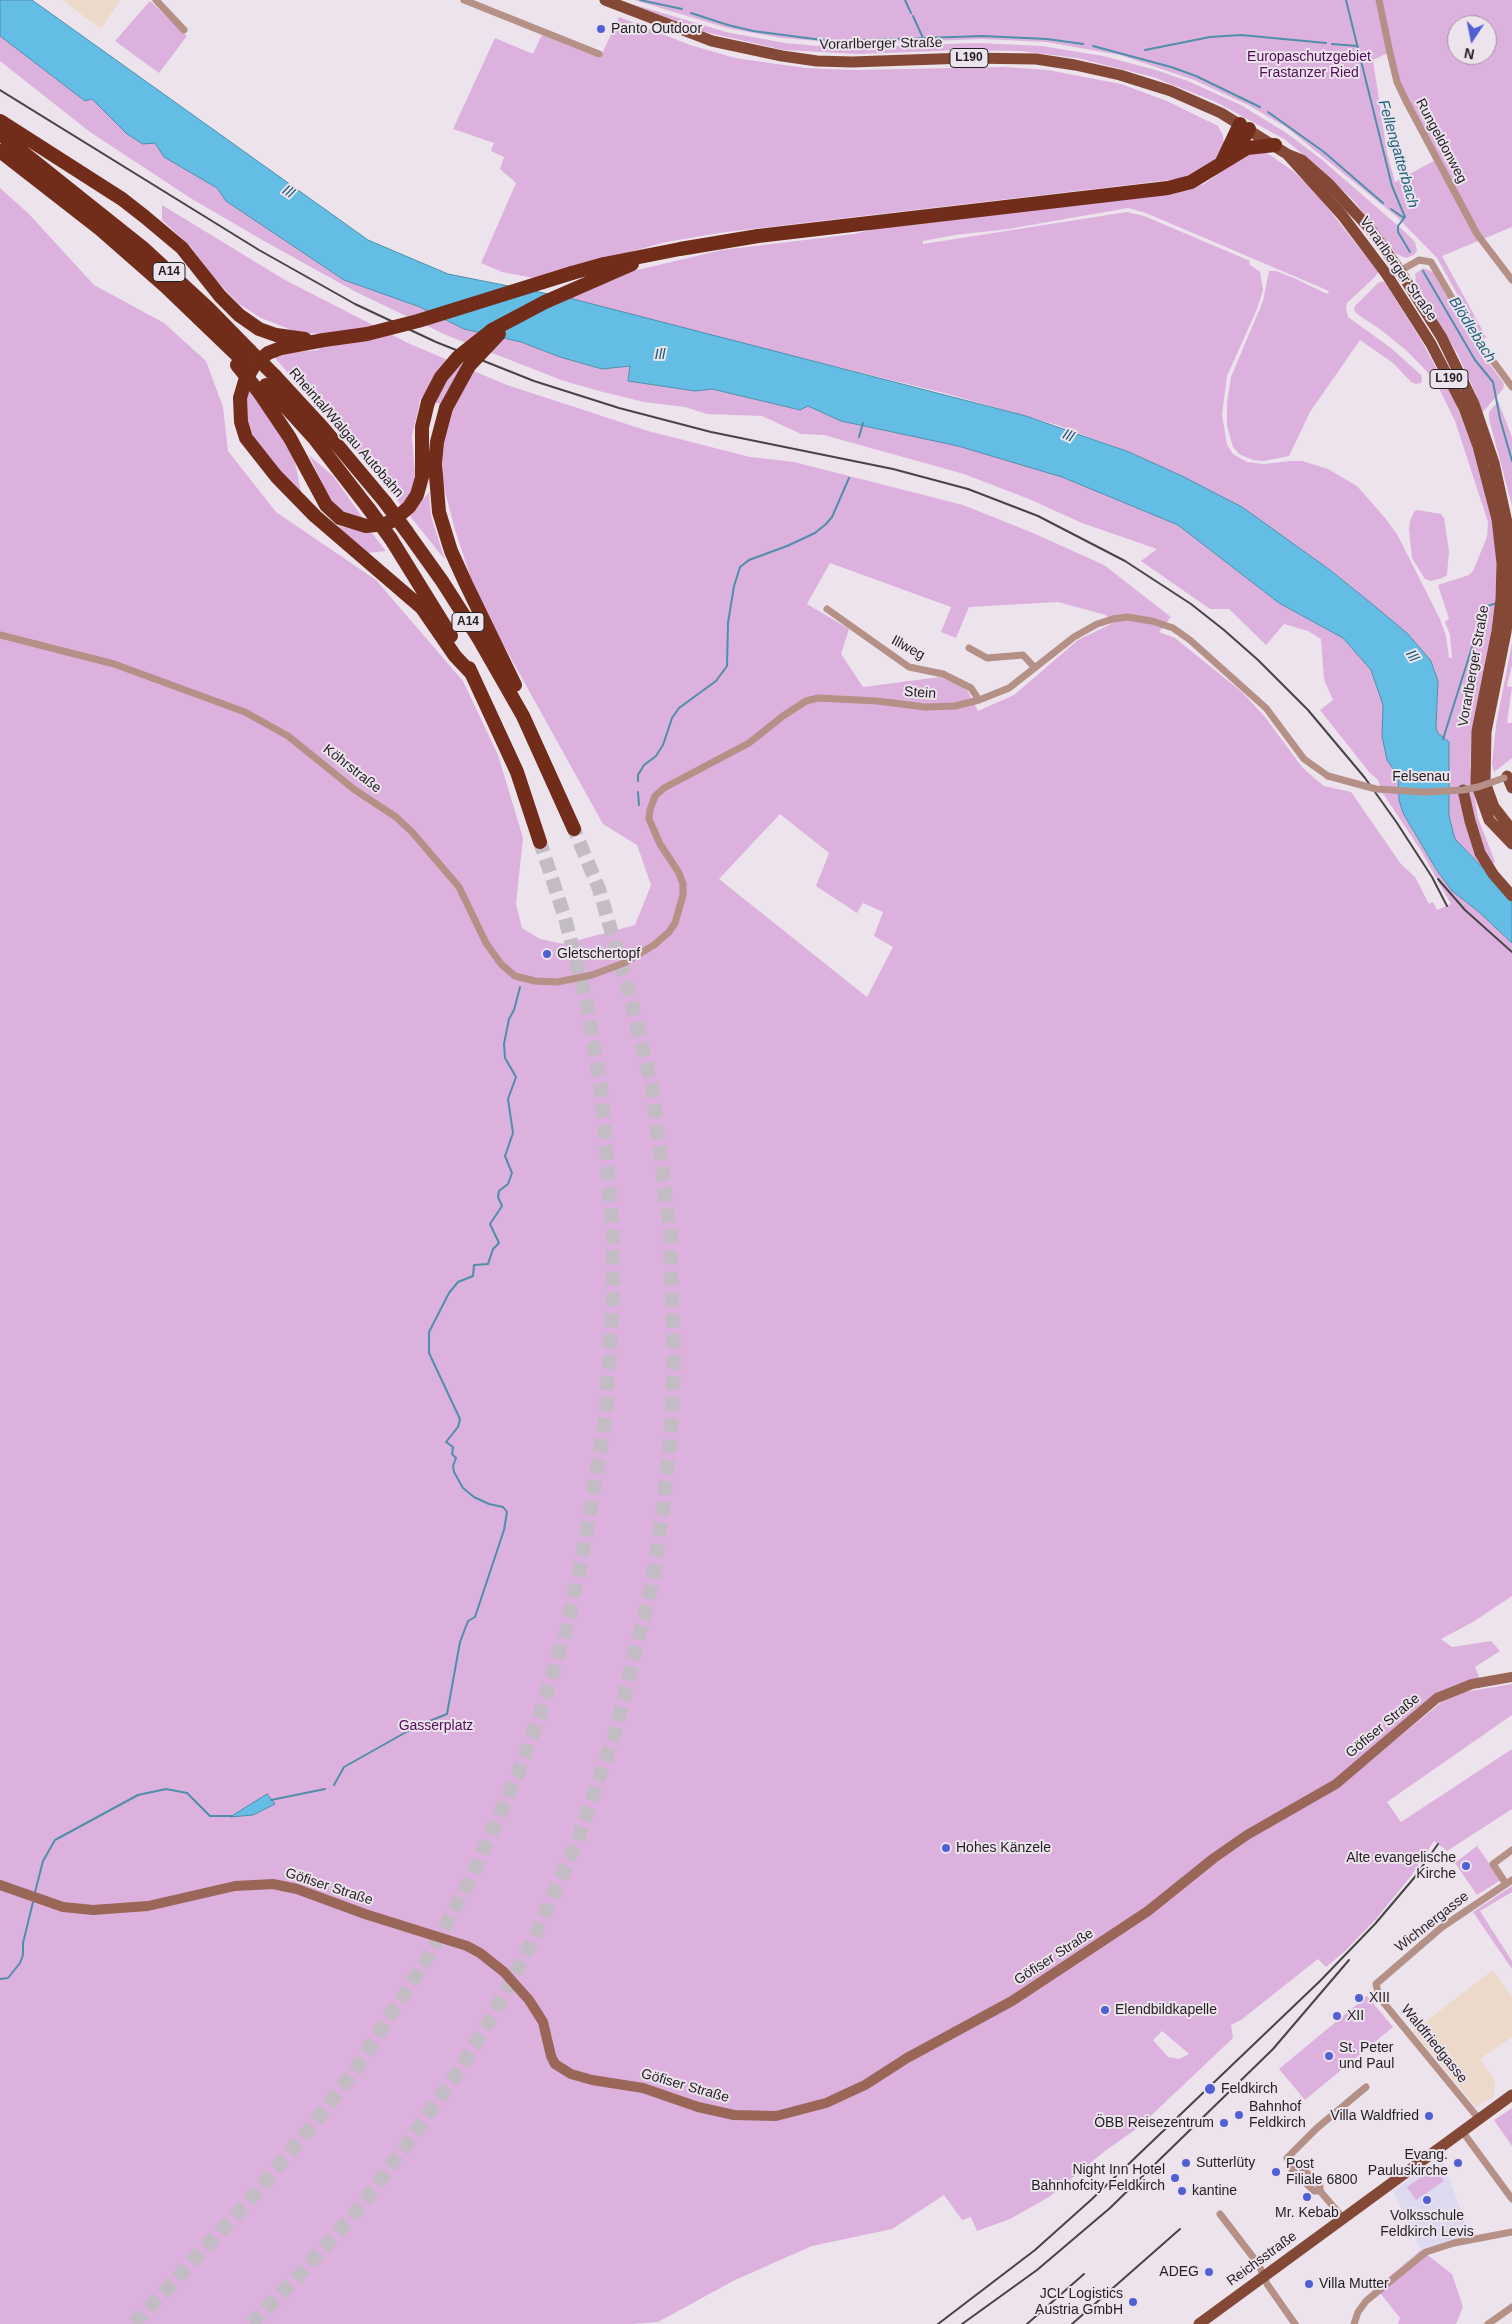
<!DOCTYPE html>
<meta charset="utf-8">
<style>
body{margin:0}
#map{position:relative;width:1512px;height:2324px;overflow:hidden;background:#ede3ed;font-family:Arial,sans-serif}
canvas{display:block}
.north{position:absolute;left:1447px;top:15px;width:50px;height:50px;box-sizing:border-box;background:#ede3ed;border:1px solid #9c959c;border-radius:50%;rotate:191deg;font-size:14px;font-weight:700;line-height:20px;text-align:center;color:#221f22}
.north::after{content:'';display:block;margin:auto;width:18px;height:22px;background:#4f5fd4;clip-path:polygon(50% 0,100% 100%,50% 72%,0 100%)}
</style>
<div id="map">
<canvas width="1512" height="2324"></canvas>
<div class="north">N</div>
</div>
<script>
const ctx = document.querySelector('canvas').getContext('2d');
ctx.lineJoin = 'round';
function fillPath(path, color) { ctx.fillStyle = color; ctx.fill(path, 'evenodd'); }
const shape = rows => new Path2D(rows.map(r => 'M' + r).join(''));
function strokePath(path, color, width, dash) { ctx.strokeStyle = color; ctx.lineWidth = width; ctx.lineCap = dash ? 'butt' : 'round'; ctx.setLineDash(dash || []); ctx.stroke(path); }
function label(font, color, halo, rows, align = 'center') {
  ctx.font = font + ' Arial,sans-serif'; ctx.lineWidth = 4; ctx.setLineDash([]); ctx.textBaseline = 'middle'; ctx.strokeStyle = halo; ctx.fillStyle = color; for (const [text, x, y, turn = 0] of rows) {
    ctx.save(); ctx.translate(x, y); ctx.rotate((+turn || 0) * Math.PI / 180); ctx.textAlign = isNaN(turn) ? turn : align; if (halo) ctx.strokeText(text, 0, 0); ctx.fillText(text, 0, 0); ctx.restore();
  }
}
fillPath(shape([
 [62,0,120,0,101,29],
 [1493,1970,1512,1997,1512,2037,1480,2059,1495,2080,1494,2096,1476,2107,1413,2031]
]), '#ecd9c9');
fillPath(shape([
 [1441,2156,1471,2238,1422,2252,1393,2191]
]), '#dddaef');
fillPath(shape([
 [619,0,726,32,785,43,841,48,977,43,1042,46,1103,56,1156,70,1188,81,1241,105,1288,134,1321,159,1404,231,1415,242,1417,251,1414,255,1406,258,1396,254,1354,201,1316,165,1284,139,1214,101,1153,77,1077,58,1020,51,961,50,859,54,784,50,705,32],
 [634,0,1512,0,1512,227,1442,256,1486,337,1484,339,1471,319,1437,258,1397,217,1286,127,1248,105,1194,80,1120,55,1046,42,982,39,857,44,781,38,727,28],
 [1457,25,1487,25,1487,55,1457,55],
 [1388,53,1407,98,1439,158,1395,182,1387,153,1373,60],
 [150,1,187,36,159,73,115,41],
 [619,17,690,45,735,58,805,68,853,70,1005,67,1048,70,1121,84,1167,101,1218,126,1223,135,1224,144,1216,160,1190,176,1170,180,726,232,666,242,534,278,502,272,481,263,516,183,500,169,504,157,491,151,494,143,453,129,495,38,533,54,542,35,600,58],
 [0,36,85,101,92,99,127,134,143,143,155,143,165,157,217,188,226,201,344,280,420,307,464,329,521,342,560,357,601,369,630,366,628,381,695,391,712,389,799,410,808,406,841,421,958,446,1062,477,1178,525,1279,603,1343,638,1371,670,1383,705,1382,736,1387,760,1398,776,1399,800,1403,813,1436,869,1452,891,1479,912,1512,943,1512,1596,1473,1622,1441,1639,1452,1647,1491,1641,1500,1651,1475,1667,1480,1679,1459,1684,1437,1694,1358,1771,1443,1701,1464,1692,1512,1684,1512,1715,1387,1802,1401,1822,1512,1749,1512,1809,1447,1851,1434,1841,1411,1876,1376,1919,1344,1952,1326,1967,1318,1959,1241,2020,1231,2025,1233,2038,1139,2127,1105,2151,1049,2197,1010,2219,977,2231,971,2217,962,2220,944,2195,892,2229,812,2246,735,2280,658,2322,633,2324,0,2324,0,188,29,214,94,285,164,323,206,361,223,407,228,451,276,512,376,580,463,681,498,755,523,838,516,904,522,928,540,939,564,944,635,925,651,885,637,845,603,824,477,597,455,530,442,480,444,433,453,409,421,397,412,436,415,474,411,494,402,506,335,425,274,357,285,353,319,350,316,333,302,334,261,318,239,304,216,280,191,247,162,220,162,205,285,280,410,344,507,385,648,431,750,457,794,462,963,505,1033,533,1104,565,1171,617,1159,632,1175,638,1242,692,1265,717,1302,767,1313,777,1324,786,1351,792,1401,864,1415,877,1429,904,1433,902,1437,910,1451,904,1420,849,1382,792,1378,780,1369,772,1320,710,1333,700,1324,680,1321,639,1308,631,1284,624,1266,645,1229,609,1210,609,1141,561,1157,549,1082,523,1029,499,964,474,824,435,801,434,762,416,707,414,685,407,644,402,603,392,564,381,446,335,356,292,264,241,192,199,90,132,0,61],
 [830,563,951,607,941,632,956,638,969,607,1058,602,1106,615,1111,624,1078,640,1014,695,978,711,967,690,940,677,863,687,841,654,849,629,807,604],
 [780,814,829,853,816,886,857,913,863,903,883,912,874,936,893,947,867,997,719,879],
 [1162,2031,1181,2047,1189,2054,1179,2059,1168,2057,1153,2040],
 [1264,151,1293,171,1317,194,1378,272,1376,276,1347,303,1346,309,1348,317,1391,348,1421,375,1422,379,1421,383,1416,384,1411,382,1393,363,1360,340,1310,412,1289,456,1264,461,1253,460,1239,454,1233,447,1227,426,1227,403,1231,377,1263,301,1269,271,1276,271,1294,278,1327,294,1329,291,1146,213,1128,208,1008,229,955,235,923,241,923,244,1127,212,1144,216,1250,261,1249,264,1260,272,1263,290,1257,309,1227,376,1222,415,1227,445,1233,454,1247,462,1264,464,1290,461,1302,461,1328,469,1357,486,1386,519,1398,536,1440,619,1446,636,1449,658,1452,658,1450,635,1445,622,1449,619,1438,585,1469,575,1473,571,1487,537,1488,522,1455,421,1435,380,1407,351,1381,330,1357,314,1354,310,1355,306,1378,283,1383,281,1386,284,1422,342,1455,402,1473,447,1493,521,1497,553,1495,613,1472,731,1470,767,1478,818,1495,862,1483,868,1455,839,1449,816,1449,742,1438,733,1436,728,1438,696,1435,670,1431,661,1408,634,1330,570,1242,507,1182,476,1129,452,1057,425,948,394,671,326,569,298,633,271,722,250,854,234,878,228,1173,194,1204,184,1217,175,1237,157],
 [1423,268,1433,272,1468,334,1504,384,1503,389,1481,414,1476,394,1458,355,1416,283,1415,274],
 [248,388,270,416,294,457,302,497,258,446,244,415],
 [1498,401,1512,437,1512,506,1489,419,1489,412],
 [309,455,333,476,363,518,347,517,328,496],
 [429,492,431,516,445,560,410,516],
 [1417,510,1441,514,1444,518,1449,551,1447,575,1442,578,1431,581,1425,579,1412,558,1409,530,1410,521,1414,512],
 [337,526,371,532,386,551,367,553],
 [1512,643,1512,665,1507,686,1512,687,1507,723,1512,723,1512,758,1494,772,1492,764,1496,725],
 [1477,1846,1501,1880,1477,1895,1455,1863],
 [1512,1886,1512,1892,1480,1911,1512,1961,1512,1969,1473,1912],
 [1367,1996,1393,2027,1305,2100,1279,2069],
 [1512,2108,1512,2146,1494,2120],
 [1435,2168,1444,2181,1416,2200,1407,2187],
 [1421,2250,1452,2274,1463,2307,1456,2324,1398,2324,1400,2318,1376,2288]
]), '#ddb1de');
const water = shape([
 [0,0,32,0,368,240,448,274,569,298,1026,416,1129,452,1182,476,1242,507,1330,570,1377,608,1408,634,1431,661,1438,681,1436,728,1438,733,1449,742,1449,816,1455,839,1483,868,1512,889,1512,943,1479,912,1452,891,1436,869,1403,813,1399,800,1398,776,1387,760,1382,736,1383,705,1371,670,1343,638,1279,603,1178,525,1062,477,958,446,841,421,808,406,800,410,712,389,695,391,628,381,630,366,602,369,560,357,521,342,464,329,420,307,344,280,226,201,217,188,164,157,155,143,143,144,127,134,92,99,85,101,0,36,0,0],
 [267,1794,275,1804,253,1815,230,1817,267,1794]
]);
fillPath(water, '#63bde4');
strokePath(water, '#508eaa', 1);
strokePath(shape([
 [640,0,682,9],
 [905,0,911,13],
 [1346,0,1392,186,1405,217,1398,226,1398,232,1410,252],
 [691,13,728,25,753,31,830,41],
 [913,16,923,38],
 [840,41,982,36,1047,39,1083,44],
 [1332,44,1357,46],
 [1093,46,1171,67,1196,76,1260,107],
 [1145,50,1210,37,1241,35,1326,43],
 [1268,112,1324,152,1383,203],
 [1391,209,1404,218],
 [1423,271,1475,360,1493,382,1500,419,1512,461],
 [859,437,863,423],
 [1443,739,1474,641,1481,608,1497,603],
 [638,781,638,775,644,765,656,756,663,745,672,718,679,708,716,681,727,666,728,623,734,586,740,567,749,560,787,546,815,533,826,524,832,517,849,478],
 [638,792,639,805],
 [334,1785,344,1767,417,1726,447,1714,460,1642,468,1621,475,1617,504,1530,507,1512,503,1507,489,1504,474,1497,463,1488,454,1472,453,1466,456,1458,452,1454,453,1447,446,1442,458,1427,460,1419,429,1353,429,1332,449,1293,458,1282,473,1276,474,1265,488,1264,493,1249,499,1243,490,1224,502,1206,498,1197,499,1191,508,1184,512,1173,505,1156,513,1133,508,1099,516,1077,505,1058,504,1044,509,1019,514,1010,520,987],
 [271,1800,325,1789],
 [35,1892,43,1861,55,1840,138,1795,166,1789,187,1793,210,1816,232,1816],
 [0,1979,8,1978,20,1963,23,1955,23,1943,33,1902]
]), '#508eaa', 2);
strokePath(shape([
 [134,2324,256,2193,310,2128,355,2070,430,1954,470,1880,517,1776,539,1718,566,1630,580,1569,605,1422,613,1296,613,1235,601,1088,587,1006,565,918,540,842],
 [251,2324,301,2273,361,2206,422,2123,461,2067,490,2020,531,1944,577,1842,615,1733,652,1584,663,1510,671,1432,674,1363,670,1233,652,1087,630,996,599,889,574,829]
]), '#c4bcc4', 14, [14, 7]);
strokePath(shape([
 [156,0,184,30],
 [464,0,599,54],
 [1379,0,1390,53,1397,82,1406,101,1477,234,1512,280],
 [1387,275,1400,271,1419,260,1431,262,1471,331,1512,387],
 [827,609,909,667,943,674,971,688,979,700],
 [0,635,114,664,245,712,288,736,355,790,396,817,412,832,459,887,486,943,501,964,515,976,535,981,557,982,592,975,624,963,654,945,669,932,675,923,683,895,683,884,679,873,660,844,649,819,650,810,655,796,664,788,749,743,783,716,806,701,818,698,877,701,925,707,955,706,979,700,1009,688,1074,637,1097,624,1113,619,1127,617,1152,621,1173,628,1190,640,1266,708,1304,759,1328,776],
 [969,648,987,658,1023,655,1035,668],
 [1506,1884,1493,1864,1512,1850],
 [1479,2119,1379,1997,1376,1984,1442,1927,1512,1880],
 [1462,2131,1512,2199],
 [1292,2163,1292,2170,1314,2191,1320,2191],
 [1220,2214,1259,2265,1267,2284,1295,2324],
 [1343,2218,1320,2191,1320,2186,1298,2164,1292,2163,1287,2158,1317,2128,1366,2087],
 [1354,2324,1358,2312,1366,2301,1426,2252,1454,2243,1512,2232],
 [1488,2324,1512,2307]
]), '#b49086', 7);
strokePath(shape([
 [0,1885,63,1907,93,1910,148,1906,235,1886,273,1884,297,1889,365,1914,467,1946,480,1953,504,1972,529,2000,543,2022,551,2056,555,2064,571,2074,592,2080,643,2088,698,2107,734,2115,776,2116,826,2103,865,2085,907,2058,1012,2001,1148,1911,1214,1858,1247,1835,1336,1784,1437,1698,1472,1684,1512,1677]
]), '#996658', 10);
strokePath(shape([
 [605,0,712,41,782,56,817,61,852,62,966,58,1036,59,1075,65,1120,75,1171,91,1221,113,1287,154,1302,160,1328,183,1371,230,1400,271,1442,338,1474,404,1494,463,1508,527,1511,564,1510,600,1506,632,1486,732,1485,782,1494,807,1512,830],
 [1287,154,1342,215,1387,275,1431,344,1464,408,1478,446,1497,519,1502,563,1501,599,1497,631,1477,731,1476,783,1489,820,1512,844],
 [1507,776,1512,788],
 [1463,790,1470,821,1480,853,1493,874,1512,896],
 [1199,2324,1512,2095]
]), '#844837', 11);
strokePath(shape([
 [0,121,122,199,145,217,182,248,220,296,239,315,259,329,276,335,305,339],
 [0,134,143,248,209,309,250,351],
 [0,151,100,229,165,286,242,360],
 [1235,152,1249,129],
 [1222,162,1240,124],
 [572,273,604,264,680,249,758,236,1168,188,1191,182,1247,148,1275,145],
 [492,330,545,302,632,264],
 [324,340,281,348,268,353,255,364,245,381,240,398,241,422,246,438,276,476,315,516,422,608,455,656,472,674],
 [275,376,323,428,385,502],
 [266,385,314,438,369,509],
 [259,392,290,438,326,505,340,518,366,526,385,524,394,520,409,507,417,495,422,477,422,427,428,402],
 [446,408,437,442,435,464,439,512,451,551,466,584,515,685],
 [407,532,442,581,479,639,523,716,574,829],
 [391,539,451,636],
 [469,668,517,772,540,842]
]), '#712c1a', 14);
strokePath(shape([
 [0,90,259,250,355,304,436,342,534,381,619,408,711,432,893,469,968,489,1038,516,1125,561,1191,604,1224,630,1258,660,1308,710,1365,778,1397,823,1432,877,1447,906],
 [1438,879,1465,910,1512,952],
 [938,2324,1035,2250,1092,2199,1320,1981,1375,1924,1414,1878,1438,1844],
 [962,2324,1037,2270,1110,2208,1273,2049,1349,1960],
 [1027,2324,1084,2274],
 [1072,2324,1180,2229]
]), '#474347', 2);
strokePath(shape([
 [1328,776,1376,789,1425,792,1463,790,1478,787,1504,778]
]), '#b49086', 7);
strokePath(shape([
 [324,340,367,334,418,321,572,273],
 [250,351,275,376],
 [237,365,259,392],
 [428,402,441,377,458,357,492,330],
 [446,408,469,366,499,334],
 [385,502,407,532],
 [369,509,391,539]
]), '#712c1a', 14);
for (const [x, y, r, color] of [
 [601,29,5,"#4f5fd4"],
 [547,954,5,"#4f5fd4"],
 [946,1848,5,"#4f5fd4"],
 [1466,1866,5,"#4f5fd4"],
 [1359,1998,5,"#4f5fd4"],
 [1105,2010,5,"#4f5fd4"],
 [1337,2016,5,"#4f5fd4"],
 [1329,2056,5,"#4f5fd4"],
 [1210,2089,6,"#4f5fd4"],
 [1239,2115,5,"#4f5fd4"],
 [1429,2116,5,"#4f5fd4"],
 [1224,2123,5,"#4f5fd4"],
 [1186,2163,5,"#4f5fd4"],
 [1458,2163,5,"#4f5fd4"],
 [1276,2172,5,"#4f5fd4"],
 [1175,2178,5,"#4f5fd4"],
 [1182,2191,5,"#4f5fd4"],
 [1307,2197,5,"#4f5fd4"],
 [1427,2200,5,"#4f5fd4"],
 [1209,2272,5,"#4f5fd4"],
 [1309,2284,5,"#4f5fd4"],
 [1133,2302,5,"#4f5fd4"]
]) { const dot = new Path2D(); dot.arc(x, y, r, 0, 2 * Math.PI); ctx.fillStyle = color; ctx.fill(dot); strokePath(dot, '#ede3ed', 2); }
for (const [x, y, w] of [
 [969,58,38],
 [169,272,32],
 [1449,379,38],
 [468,622,32]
]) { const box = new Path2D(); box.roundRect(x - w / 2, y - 9.5, w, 19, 4); ctx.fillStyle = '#ede3ed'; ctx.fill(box); strokePath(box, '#221f22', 1); }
label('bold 12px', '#221f22', null, [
 ["L190",969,58],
 ["A14",169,272],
 ["L190",1449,379],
 ["A14",468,622]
]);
label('14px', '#221f22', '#ede3ed', [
 ["Panto Outdoor",611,29],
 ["Gletschertopf",557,954],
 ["Hohes Känzele",956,1848],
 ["Alte evangelische",1456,1858,"right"],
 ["Kirche",1456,1874,"right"],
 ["XIII",1369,1998],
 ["Elendbildkapelle",1115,2010],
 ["XII",1347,2016],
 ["St. Peter",1339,2048],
 ["und Paul",1339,2064],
 ["Feldkirch",1221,2089],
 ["Bahnhof",1249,2107],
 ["Feldkirch",1249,2123],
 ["Villa Waldfried",1419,2116,"right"],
 ["ÖBB Reisezentrum",1214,2123,"right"],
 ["Evang.",1448,2155,"right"],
 ["Pauluskirche",1448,2171,"right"],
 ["Sutterlüty",1196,2163],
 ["Post",1286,2164],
 ["Filiale 6800",1286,2180],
 ["Night Inn Hotel",1165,2170,"right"],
 ["Bahnhofcity Feldkirch",1165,2186,"right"],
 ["kantine",1192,2191],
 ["Mr. Kebab",1307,2213,"center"],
 ["Volksschule",1427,2216,"center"],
 ["Feldkirch Levis",1427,2232,"center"],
 ["ADEG",1199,2272,"right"],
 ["Villa Mutter",1319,2284],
 ["JCL Logistics",1123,2294,"right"],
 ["Austria GmbH",1123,2310,"right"]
], 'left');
label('14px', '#221f22', '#ede3ed', [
 ["Vorarlberger Straße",881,44,-1],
 ["Rungeldonweg",1441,141,62],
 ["Vorarlberger Straße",1398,269,55],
 ["Rheintal/Walgau Autobahn",346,433,49],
 ["Illweg",908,648,28],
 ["Vorarlberger Straße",1474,666,-80],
 ["Stein",920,693,4],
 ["Köhrstraße",352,769,38],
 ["Felsenau",1421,777],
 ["Göfiser Straße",1383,1726,-40],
 ["Göfiser Straße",329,1887,18],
 ["Wichnergasse",1432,1922,-38],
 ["Göfiser Straße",1054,1957,-33],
 ["Waldfriedgasse",1434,2044,51],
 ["Göfiser Straße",685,2086,16],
 ["Reichsstraße",1262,2259,-36]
]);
label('14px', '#510d56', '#ede3ed', [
 ["Europaschutzgebiet",1309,57],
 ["Frastanzer Ried",1309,73],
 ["Gasserplatz",436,1726]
]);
label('italic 15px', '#1a607b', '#ede3ed', [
 ["Fellengatterbach",1398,154,74],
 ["Ill",288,192,33],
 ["Blödlebach",1472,330,58],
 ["Ill",660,355],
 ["Ill",1068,436,23],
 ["Ill",1412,656,58]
]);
</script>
